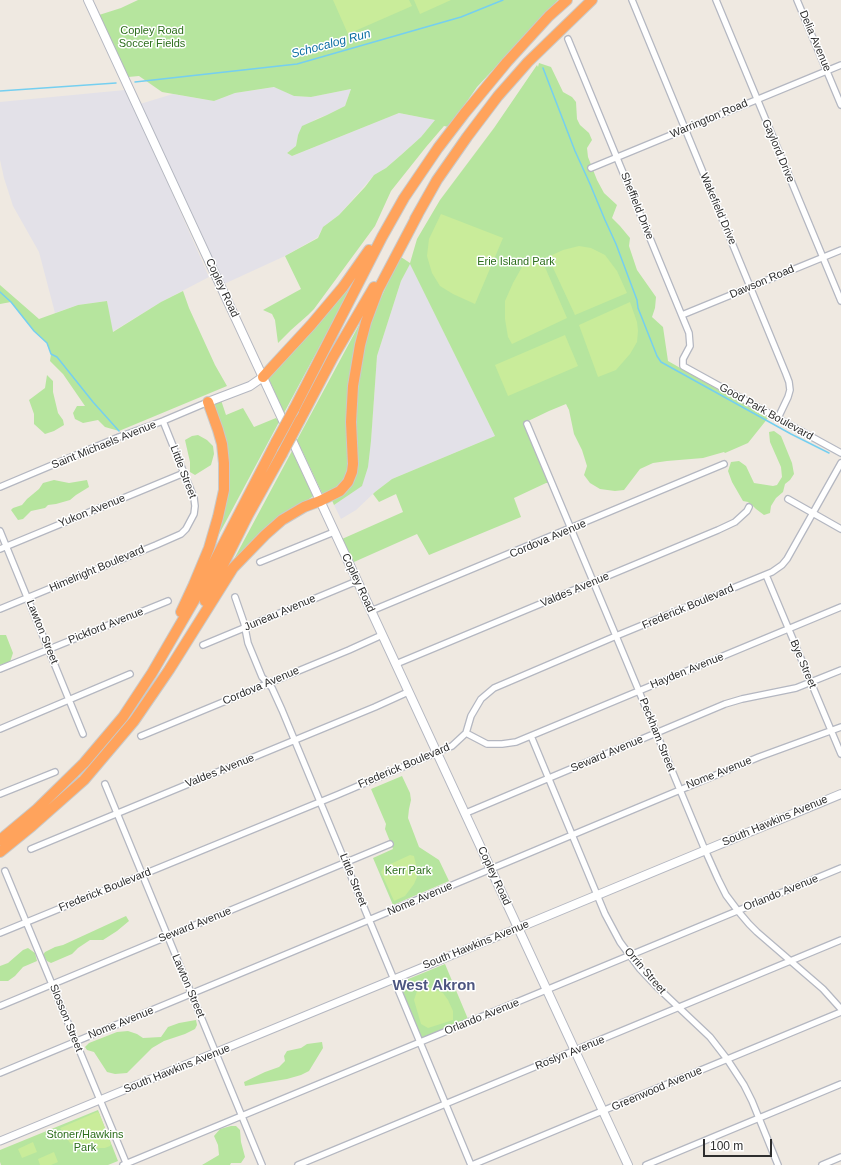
<!DOCTYPE html>
<style>
body{margin:0}
#map{position:relative;width:841px;height:1165px;overflow:hidden;background:#efe9e1;font-family:Helvetica,sans-serif}
canvas{display:block}
.scale{position:absolute;left:703px;top:1139px;width:69px;height:18px;box-sizing:border-box;border:2px solid #2e2e2e;border-top:0;padding-left:5px;font-size:12px;line-height:14px;white-space:nowrap;color:#2e2e2e;-webkit-text-stroke:3px #fff;paint-order:stroke}
</style>
<div id="map">
<canvas width="841" height="1165"></canvas>
<div class="scale">100 m</div>
</div>
<script>
const ctx = document.querySelector('canvas').getContext('2d');
ctx.lineJoin = 'round';
function fillPath(path, color) { ctx.fillStyle = color; ctx.fill(path, 'evenodd'); }
const shape = rows => new Path2D(rows.map(r => 'M' + r).join(''));
function strokePath(path, color, width, dash) { ctx.strokeStyle = color; ctx.lineWidth = width; ctx.lineCap = dash ? 'butt' : 'round'; ctx.setLineDash(dash || []); ctx.stroke(path); }
function label(font, color, halo, rows, align = 'center') {
  ctx.font = font + ' Helvetica,sans-serif'; ctx.lineWidth = 3; ctx.setLineDash([]); ctx.textBaseline = 'middle'; ctx.strokeStyle = halo; ctx.fillStyle = color; for (const [text, x, y, turn = 0] of rows) {
    ctx.save(); ctx.translate(x, y); ctx.rotate((+turn || 0) * Math.PI / 180); ctx.textAlign = isNaN(turn) ? turn : align; if (halo) ctx.strokeText(text, 0, 0); ctx.fillText(text, 0, 0); ctx.restore();
  }
}
fillPath(shape([
 [275,87,294,96,311,97,351,89,345,106,327,115,316,119,298,135,296,146,287,153,292,156,399,113,435,120,421,137,386,168,374,175,339,215,323,227,318,237,285,256,224,284,202,235,140,104,173,94,214,101,235,93],
 [125,90,169,186,209,277,161,302,112,332,107,301,78,305,55,313,39,252,13,206,4,178,0,160,0,102],
 [410,263,495,436,392,479,375,492,356,510,341,519,334,505,362,485,371,441,377,356,401,281]
]), '#e3e1e8');
fillPath(shape([
 [138,0,558,0,477,87,449,127,444,126,426,147,391,191,375,226,314,309,308,315,291,330,278,343,275,320,272,314,263,310,301,289,285,256,318,238,323,227,339,215,365,187,374,175,386,168,401,155,421,137,435,120,399,113,292,156,287,153,296,146,298,135,302,126,327,115,345,106,351,89,311,97,294,96,274,87,235,93,214,101,162,92,139,76,128,77,99,15,121,8],
 [539,63,551,67,563,92,572,97,576,102,577,119,580,125,589,133,592,140,587,148,588,157,597,180,604,193,617,205,612,218,620,226,630,238,629,246,637,270,656,297,655,308,652,317,663,327,668,361,768,418,748,443,725,453,724,452,703,458,667,461,653,463,640,469,624,490,615,491,600,489,590,483,584,475,587,466,582,450,574,434,569,410,566,404,549,411,524,423,550,483,546,483,514,498,521,517,429,555,417,534,354,562,342,539,403,512,396,494,379,502,373,494,375,492,392,479,495,436,410,264,401,281,377,356,371,441,368,467,362,486,334,505,331,498,352,481,356,379,370,322,390,278,401,257,410,263,417,239,440,200,494,128,537,65,538,67],
 [353,282,354,282,284,413,268,377,344,293],
 [0,285,39,319,78,305,107,301,113,332,161,302,183,291,189,308,215,365,227,386,119,431,105,427,98,420,83,423,75,419,73,413,77,406,85,406,63,374,50,361,51,354,47,343,34,331,11,302,0,304],
 [366,312,348,475,338,488,324,494,322,493,297,440],
 [47,375,53,381,53,392,58,413,63,420,64,425,54,431,45,434,34,424,34,414,29,400,45,388],
 [221,400,226,415,243,408,254,427,276,418,279,422,217,538,215,537,227,490,213,408,216,402],
 [774,431,781,436,792,463,794,474,790,480,785,484,783,492,776,498,771,506,770,513,764,515,756,509,753,506,748,502,743,501,732,482,728,471,731,462,739,461,746,466,754,483,773,486,777,485,782,477,781,467,770,442,769,432],
 [198,435,207,440,213,446,214,454,211,465,195,475,190,472,190,462,185,440,192,436],
 [292,451,313,496,312,497,271,524,260,533,236,561,234,559],
 [54,480,69,483,87,480,89,487,76,495,70,500,56,504,48,505,45,508,31,511,23,519,18,520,11,510,13,508,22,505,27,499,39,489,43,483],
 [0,635,6,635,13,653,10,662,0,665],
 [402,776,410,793,411,800,409,809,408,818,419,847,439,860,449,881,393,905,373,858,393,849,385,829,386,824,371,789],
 [126,916,129,921,117,931,103,940,90,940,78,948,72,954,51,963,47,961,43,955,45,952,55,947,63,945],
 [28,948,35,953,37,961,23,967,15,976,8,981,0,981,0,966,8,963,23,950],
 [445,964,468,1019,424,1039,420,1036,399,985,401,982],
 [196,1020,197,1025,195,1029,185,1034,164,1041,152,1048,127,1073,115,1074,107,1072,94,1052,87,1050,85,1047,89,1043,117,1032,128,1031,137,1034,143,1038,161,1037,168,1027,179,1023],
 [322,1042,323,1048,309,1071,301,1075,287,1079,245,1086,244,1082,265,1072,279,1067,285,1061,284,1056,287,1051,301,1048,307,1044],
 [98,1110,118,1161,108,1165,1,1165,0,1162,0,1150],
 [231,1126,236,1126,240,1130,241,1142,245,1157,241,1163,231,1163,230,1165,202,1165,219,1155,218,1145,214,1136,220,1129]
]), '#b6e59e');
fillPath(shape([
 [333,0,409,0,412,6,348,34],
 [414,0,451,0,420,14],
 [441,214,503,238,475,304,453,294,440,286,432,273,427,256,429,239],
 [579,246,591,248,605,255,617,271,627,293,575,315,548,257,563,250],
 [541,258,567,318,512,344,508,337,505,319,505,301,513,283,522,267,532,259],
 [630,302,637,322,638,331,637,342,630,354,616,370,598,377,579,325],
 [565,335,578,366,508,396,495,365],
 [410,855,414,856,416,865,417,877,414,884,405,896,394,901,381,872,384,867],
 [430,988,443,993,448,1000,453,1011,453,1020,428,1028,421,1024,414,1000,417,991,422,989],
 [97,1112,99,1113,111,1144,110,1146,105,1148,86,1148,77,1147,70,1143,60,1128],
 [33,1142,37,1152,22,1158,18,1149],
 [54,1152,58,1162,51,1165,40,1165,38,1159]
]), '#c9ec9a');
strokePath(shape([
 [543,68,575,151,590,184,605,220,616,244,637,300,638,308,657,356,661,362,791,434,829,453],
 [135,82,297,64,461,17,503,0],
 [0,91,116,83],
 [0,292,11,302,34,331,47,343,51,354,57,357,93,402,119,431]
]), '#75cff0', 1.5);
const minor = shape([
 [632,0,786,374,789,382,790,390,788,397,778,418],
 [716,0,841,301],
 [797,0,841,105],
 [568,39,689,333,690,346,683,359,683,366,841,453],
 [591,168,841,65],
 [682,315,841,250],
 [527,424,616,636,705,850,718,879,726,895,738,911,749,924,757,932,823,989,841,1009],
 [0,487,119,437,163,421,208,402],
 [788,499,841,529],
 [0,531,83,734],
 [0,549,184,473],
 [260,562,334,532],
 [766,575,841,754],
 [235,597,244,623,248,643,262,677,272,688,282,710,471,1165],
 [0,609,156,545,181,534,186,529,194,514,195,506,194,498,163,421],
 [371,611,724,464],
 [203,645,357,581],
 [396,664,718,530,735,522,747,511,749,507],
 [0,669,168,601],
 [0,729,130,674],
 [466,733,487,744,502,744,516,742,841,607],
 [141,736,349,650,382,635],
 [531,736,605,914,620,942,640,969,656,986,710,1037,727,1059,744,1085,752,1101,778,1165],
 [105,784,262,1165],
 [0,794,55,772],
 [466,813,725,704,742,699,796,688,841,670],
 [31,849,375,707,408,692],
 [5,871,127,1165],
 [0,933,337,795,452,746,466,733,471,716,481,699,494,688,616,636,772,572,782,565,787,559,841,463],
 [0,1006,390,844],
 [0,1073,352,927,759,757,841,727],
 [123,1165,841,868],
 [298,1165,841,940],
 [472,1165,841,1012],
 [646,1165,841,1084],
 [822,1165,841,1157]
]);
const tertiary = shape([
 [0,1141,518,928]
]);
const secondary = shape([
 [88,0,628,1165],
 [208,402,250,386,263,377],
 [518,928,841,794]
]);
const motorway = shape([
 [415,219,437,180,467,137,498,96,528,62,592,0],
 [263,377,311,325,343,287,369,250],
 [294,409,382,237,404,198,438,148,464,114,507,62,549,16,567,0],
 [300,420,333,357,374,287],
 [205,601,248,515,282,454],
 [181,612,194,584,209,548,218,517,224,490,224,463,222,444,218,430,208,402],
 [0,840,37,809,84,763,123,717,152,673,195,599,276,442],
 [0,852,32,826,84,780,134,721,169,670,233,568,265,535,282,520,304,507,320,501,340,491,348,482,352,472,353,464,351,422,353,386,360,345,366,322,378,290,418,214]
]);
strokePath(minor, '#b4b7c1', 8);
strokePath(tertiary, '#b4b7c1', 9);
strokePath(secondary, '#b4b7c1', 10);
strokePath(motorway, '#c9c9c9', 12);
strokePath(minor, '#fff', 5.5);
strokePath(tertiary, '#fff', 7);
strokePath(secondary, '#fff', 8);
strokePath(motorway, '#ffa35c', 10);
const motorwayBridge = shape([
 [276,442,294,409],
 [282,454,300,420]
]);
strokePath(motorwayBridge, '#c9c9c9', 12, []);
strokePath(motorwayBridge, '#ffa35c', 10);
label('11px', '#2c6e1b', '#fff', [
 ["Copley Road",152,31],
 ["Soccer Fields",152,44],
 ["Erie Island Park",516,262],
 ["Kerr Park",408,871],
 ["Stoner/Hawkins",85,1135],
 ["Park",85,1148]
]);
label('11px', '#2e2e2e', '#fff', [
 ["Delia Avenue",815,41,67],
 ["Warrington Road",709,119,-23],
 ["Gaylord Drive",778,151,67],
 ["Sheffield Drive",637,206,68],
 ["Wakefield Drive",718,209,67],
 ["Dawson Road",762,282,-23],
 ["Copley Road",222,288,65],
 ["Good Park Boulevard",766,412,29],
 ["Saint Michaels Avenue",104,445,-22],
 ["Little Street",183,472,69],
 ["Yukon Avenue",92,511,-22],
 ["Cordova Avenue",548,539,-23],
 ["Himelright Boulevard",97,569,-23],
 ["Copley Road",358,583,65],
 ["Valdes Avenue",575,590,-23],
 ["Frederick Boulevard",688,607,-23],
 ["Juneau Avenue",280,613,-23],
 ["Pickford Avenue",106,626,-22],
 ["Lawton Street",42,632,68],
 ["Bye Street",803,664,67],
 ["Hayden Avenue",687,671,-22],
 ["Cordova Avenue",261,686,-23],
 ["Peckham Street",657,735,68],
 ["Seward Avenue",607,754,-23],
 ["Frederick Boulevard",404,766,-23],
 ["Valdes Avenue",220,771,-22],
 ["Nome Avenue",719,773,-22],
 ["South Hawkins Avenue",775,821,-23],
 ["Copley Road",494,876,65],
 ["Little Street",353,880,68],
 ["Frederick Boulevard",105,890,-22],
 ["Orlando Avenue",781,893,-22],
 ["Nome Avenue",420,899,-23],
 ["Seward Avenue",195,925,-22],
 ["South Hawkins Avenue",476,945,-22],
 ["Orrin Street",645,971,49],
 ["Lawton Street",188,986,67],
 ["Orlando Avenue",482,1017,-22],
 ["Slosson Street",66,1018,68],
 ["Nome Avenue",121,1023,-22],
 ["Roslyn Avenue",570,1053,-22],
 ["South Hawkins Avenue",177,1069,-22],
 ["Greenwood Avenue",657,1089,-23]
]);
label('italic 12px', '#0d6fa3', '#fff', [
 ["Schocalog Run",331,44,-15]
]);
label('bold 15px', '#4d5680', '#fff', [
 ["West Akron",434,986]
]);
</script>
